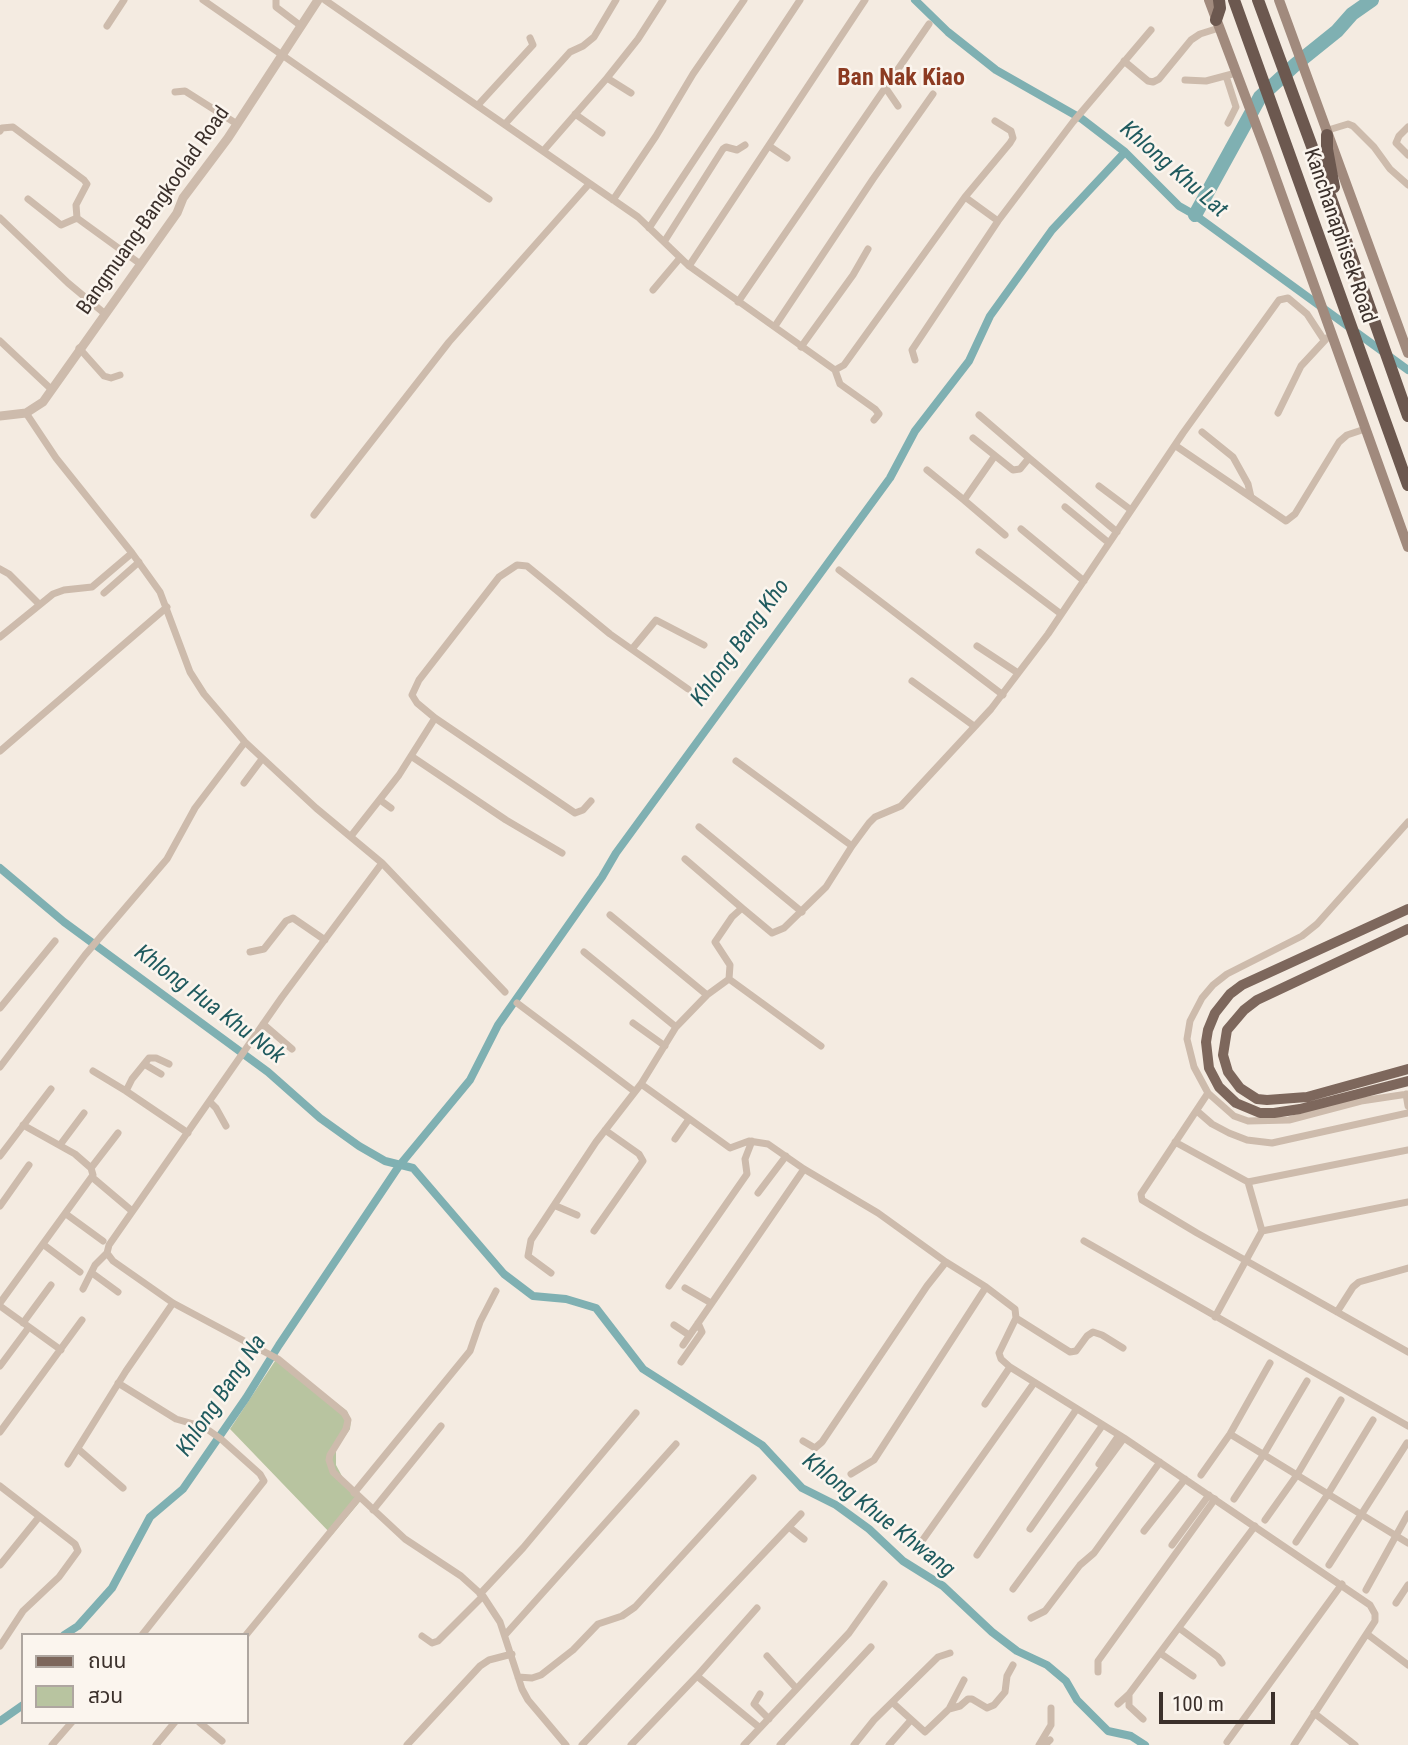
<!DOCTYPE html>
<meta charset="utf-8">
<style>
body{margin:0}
#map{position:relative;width:1408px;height:1745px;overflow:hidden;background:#f4ebe1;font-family:"Roboto Condensed","Noto Sans Thai",sans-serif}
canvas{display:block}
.legend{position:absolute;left:21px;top:1633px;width:228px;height:91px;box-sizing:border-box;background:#fbf5ee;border:2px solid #aea6a0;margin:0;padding:9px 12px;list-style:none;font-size:21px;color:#3b302b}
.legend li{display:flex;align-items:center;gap:14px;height:35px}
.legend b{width:35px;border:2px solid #aea6a0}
.scale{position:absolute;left:1159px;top:1692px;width:116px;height:32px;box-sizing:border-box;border:4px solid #3b302b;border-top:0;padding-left:9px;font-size:21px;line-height:24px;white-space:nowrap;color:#3b302b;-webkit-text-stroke:5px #fbf5ee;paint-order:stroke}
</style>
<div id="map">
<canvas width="1408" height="1745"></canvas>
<ul class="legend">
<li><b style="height:9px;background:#7d675c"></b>ถนน</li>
<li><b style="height:19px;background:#b8c4a0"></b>สวน</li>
</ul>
<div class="scale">100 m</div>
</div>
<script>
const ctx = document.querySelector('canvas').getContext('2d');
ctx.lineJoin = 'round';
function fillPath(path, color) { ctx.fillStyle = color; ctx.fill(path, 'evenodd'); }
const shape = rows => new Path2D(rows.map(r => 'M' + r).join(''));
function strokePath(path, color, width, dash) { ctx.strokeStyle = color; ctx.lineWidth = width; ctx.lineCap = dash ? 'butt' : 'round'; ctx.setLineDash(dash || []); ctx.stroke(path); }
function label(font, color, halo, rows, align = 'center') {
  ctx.font = font + ' "Roboto Condensed",sans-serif'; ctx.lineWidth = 5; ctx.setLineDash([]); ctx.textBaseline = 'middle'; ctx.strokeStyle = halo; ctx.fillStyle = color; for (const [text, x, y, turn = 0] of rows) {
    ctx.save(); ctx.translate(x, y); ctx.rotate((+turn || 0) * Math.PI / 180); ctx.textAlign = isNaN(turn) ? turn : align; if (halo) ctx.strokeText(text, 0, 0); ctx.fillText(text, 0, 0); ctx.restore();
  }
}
fillPath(shape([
 [277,1358,347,1411,351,1420,350,1429,336,1449,336,1465,343,1478,363,1498,332,1535,230,1429]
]), '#b8c4a0');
strokePath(shape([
 [915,0,948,32,996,70,1082,119,1125,152,1179,206,1195,215,1408,370],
 [0,868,64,922,268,1072,320,1118,359,1146,385,1161,413,1168,504,1274,533,1296,566,1299,596,1308,643,1369,762,1445,802,1488,836,1505,869,1529,903,1561,943,1586,992,1632,1017,1651,1047,1665,1066,1681,1077,1700,1108,1731,1131,1736,1145,1745],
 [64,1635,78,1626,112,1588,150,1517,183,1489,246,1398,279,1345,399,1166,470,1080,498,1025,602,877,616,853,890,478,915,431,969,361,990,316,1052,230,1125,152],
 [0,1721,23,1705]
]), '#7fb0b2', 8);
strokePath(shape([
 [1195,215,1260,97,1296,64,1337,31,1352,14,1372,0]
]), '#7fb0b2', 14);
strokePath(shape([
 [203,0,489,199],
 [276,0,276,7,301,26],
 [325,0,638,217,689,266,835,370,840,384,875,409,879,414,874,420],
 [107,26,124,0],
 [1124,61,1148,81,1153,82,1159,79,1191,40,1200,34,1219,28],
 [1226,76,1236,107,1228,123],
 [607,78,631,93],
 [1185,80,1206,81,1236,73],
 [885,87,898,106],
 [175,92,185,91,237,124],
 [478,105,533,45,530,38],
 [575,114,602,133],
 [505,124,570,52,583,46,594,37,616,0],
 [1408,127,1399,136,1396,143,1408,155],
 [0,131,2,128,13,127,84,180,87,184,76,205,77,218,139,263],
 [1325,131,1348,124,1353,126,1374,147,1390,169,1408,185],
 [769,146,787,158],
 [544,150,607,78,638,39,663,0],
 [965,197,998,221],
 [28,199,61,225,77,218],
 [613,200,656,136,693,74,744,0],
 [0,218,68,283,104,313],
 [649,228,800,0],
 [664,242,723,149,726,147,737,150,745,145],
 [689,266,865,0],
 [653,290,680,258],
 [738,302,929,24],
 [775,326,873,179,933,94],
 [0,341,51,389],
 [801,347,853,275,868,249],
 [79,348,104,376,111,378,120,375],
 [915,360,912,350,998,221,1073,122,1151,30],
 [835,370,844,365,965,197,1010,143,1013,138,1011,131,995,121],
 [26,413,56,458,132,553,160,592,190,672,204,694,245,742,316,808,382,863,505,992],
 [1278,413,1301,366,1327,338],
 [979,415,1029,458],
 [1202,432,1233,457,1248,484,1251,497],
 [973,438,1013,470,1020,469,1029,458,1117,532],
 [1176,446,1286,521,1295,514,1339,442,1347,435,1365,429],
 [994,457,964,500,1005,535],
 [927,470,964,500],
 [1099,486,1131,510],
 [1065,507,1109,543],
 [314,515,449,342,589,184],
 [1021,529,1084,581],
 [979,552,1061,614],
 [0,569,9,574,39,604],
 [839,570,1003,695],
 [104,593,139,562],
 [0,637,53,594,64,590,92,587,132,553],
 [977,646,1018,673],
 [632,649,656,620,704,645],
 [912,681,974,726],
 [0,751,167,607],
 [411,756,506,820,562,853],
 [736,761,852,846],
 [244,783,262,759],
 [380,800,391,808],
 [591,801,583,810,575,813,435,718,417,703,412,695,419,680,499,577,517,565,527,566,610,634,688,689],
 [1408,822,1317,924,1302,936,1227,974,1213,985,1202,998,1190,1021,1187,1039,1194,1067,1208,1093,1234,1116,1248,1121,1289,1120,1361,1101,1408,1094],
 [699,827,802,912],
 [351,836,399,775,435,718],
 [685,859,742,908],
 [610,915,707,995],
 [250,952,264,949,286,921,293,918,325,940],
 [584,952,676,1027],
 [729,979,821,1046],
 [517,1003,634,1091],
 [0,1008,55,941],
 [633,1023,665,1046],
 [263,1024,292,1049],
 [144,1064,161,1074],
 [169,1064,156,1058,149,1058,132,1079,126,1091,188,1133],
 [0,1067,85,955,167,859,195,808,245,742],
 [93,1071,126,1091],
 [641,1084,730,1148,749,1141,768,1144,804,1169,878,1213,946,1262,986,1287,1015,1309,1016,1318,999,1353,1001,1359,1010,1367,1124,1438,1370,1605,1375,1614,1375,1621,1294,1745],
 [1208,1093,1141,1194,1142,1200,1197,1233,1408,1352],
 [1406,1094,1408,1106],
 [210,1102,216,1108,226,1126],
 [1197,1111,1212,1124,1229,1133,1247,1140,1272,1143,1408,1113],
 [675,1139,689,1119],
 [1175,1142,1248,1182,1408,1150],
 [60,1145,84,1113],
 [0,1156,51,1089],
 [91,1168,118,1133],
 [93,1178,132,1211],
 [758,1193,786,1156],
 [0,1206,29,1165],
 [556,1206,577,1215],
 [66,1214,103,1241],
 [594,1231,643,1161,639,1154,605,1130],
 [1262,1231,1408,1202],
 [1084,1241,1408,1426],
 [44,1245,80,1272],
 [107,1253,113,1261,173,1303,278,1359,344,1413,348,1420,346,1429,330,1455,329,1460,333,1472,405,1539,461,1576,483,1596,500,1622,522,1689,528,1700,566,1745],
 [92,1273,118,1292],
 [551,1273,528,1256,531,1240,596,1142,641,1084,676,1027,707,995,729,979,730,965,715,942,732,917,742,908,772,933,784,928,826,887,852,846,869,823,875,817,901,806,991,709,1048,634,1183,433,1279,300,1288,298,1307,314,1324,340],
 [669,1286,747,1174,745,1159,752,1141],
 [685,1288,711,1303],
 [83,1289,95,1265,107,1253,109,1245,282,997,382,863],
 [0,1303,93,1175,91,1168,75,1154,23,1125],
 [0,1306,61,1350],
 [1337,1312,1353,1287,1359,1282,1408,1268],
 [1215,1317,1262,1231,1248,1182],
 [1016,1318,1070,1352,1076,1351,1087,1336,1093,1332,1102,1335,1123,1348],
 [23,1323,51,1285],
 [674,1325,689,1335],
 [683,1345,804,1169],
 [681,1362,702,1332,698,1323],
 [0,1366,29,1327],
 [118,1383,176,1419,204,1427,221,1439,260,1474,264,1481,142,1635],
 [985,1404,1010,1367],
 [0,1432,82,1320],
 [1230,1434,1408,1543],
 [803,1441,815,1448,822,1442,927,1286,946,1262],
 [78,1449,123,1488],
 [68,1464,126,1371,173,1303],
 [1099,1464,1119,1435],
 [851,1474,874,1460,986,1287],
 [1201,1475,1230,1434,1270,1363],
 [0,1486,75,1544,78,1551,59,1577,23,1611,0,1646],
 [354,1493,470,1351,480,1322,496,1291],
 [1234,1499,1264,1454,1307,1381],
 [373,1510,441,1426],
 [1265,1520,1297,1475,1341,1400],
 [789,1527,804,1539],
 [1030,1529,1102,1426],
 [1144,1531,1185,1479],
 [1296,1542,1328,1494,1373,1420],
 [1172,1545,1209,1495],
 [917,1548,1034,1383],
 [977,1555,1076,1410],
 [0,1565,39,1517],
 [1329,1565,1407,1443],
 [1013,1589,1124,1438],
 [1366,1590,1408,1514],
 [480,1594,523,1548,636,1413],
 [1396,1603,1408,1585],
 [1031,1618,1045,1611,1080,1565,1094,1553,1160,1462],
 [1179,1628,1218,1657,1222,1663],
 [1367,1634,1408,1665],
 [246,1635,359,1497],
 [505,1635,676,1444],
 [422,1636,432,1643,438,1641,483,1596],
 [1160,1653,1193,1676],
 [767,1656,796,1688],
 [1098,1672,1098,1661,1215,1499],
 [697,1676,760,1728],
 [518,1677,532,1678,541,1675,573,1650,598,1624,622,1616,635,1607,753,1478],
 [760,1694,754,1704,769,1719],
 [893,1703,925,1732,949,1709,960,1706,968,1699,972,1699,987,1708,994,1705,1005,1692,1007,1676,1013,1665],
 [1118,1704,1129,1694],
 [949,1709,964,1680],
 [1314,1713,1355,1745],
 [1143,1719,1129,1706,1129,1694,1255,1526],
 [199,1722,222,1741],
 [1227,1742,1342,1584],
 [52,1745,72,1722],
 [156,1745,175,1722],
 [407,1745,480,1666,489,1660,512,1654],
 [582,1745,801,1514],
 [631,1745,697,1676,757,1608],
 [744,1745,849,1633,884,1584],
 [780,1745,871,1647],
 [854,1745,874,1720,938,1657,950,1653],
 [889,1745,911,1720],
 [1039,1745,1051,1725,1051,1708],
 [1045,1745,1050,1740]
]), '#cdbbac', 7);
strokePath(shape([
 [0,416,26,413,43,402,177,213,183,198,228,138,318,0]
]), '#cdbbac', 9);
strokePath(shape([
 [1209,0,1267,154,1408,547],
 [1279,0,1408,353]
]), '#a18a7d', 10);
strokePath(shape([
 [1408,909,1242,985,1230,994,1215,1013,1208,1030,1206,1042,1209,1068,1219,1087,1236,1103,1260,1113,1274,1113,1300,1109,1408,1081],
 [1408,929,1257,1000,1244,1010,1227,1030,1223,1055,1228,1072,1240,1088,1257,1099,1267,1100,1307,1097,1408,1069]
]), '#7d675c', 10);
strokePath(shape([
 [1234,0,1408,485],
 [1258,0,1332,201,1408,416],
 [1216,20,1220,8,1219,0],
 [1327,135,1327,149,1334,187]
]), '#6c584f', 12);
label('21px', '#3b302b', '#fbf5ee', [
 ["Bangmuang-Bangkoolad Road",154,211,-55],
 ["Kanchanaphisek Road",1339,236,71]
]);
label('italic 23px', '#1f5a5e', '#fbf5ee', [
 ["Khlong Khu Lat",1173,170,41],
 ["Khlong Bang Kho",741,643,-54],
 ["Khlong Hua Khu Nok",209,1005,37],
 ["Khlong Bang Na",222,1396,-56],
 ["Khlong Khue Khwang",878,1516,38]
]);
label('bold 24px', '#8c3b22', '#fbf5ee', [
 ["Ban Nak Kiao",901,79]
]);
</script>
